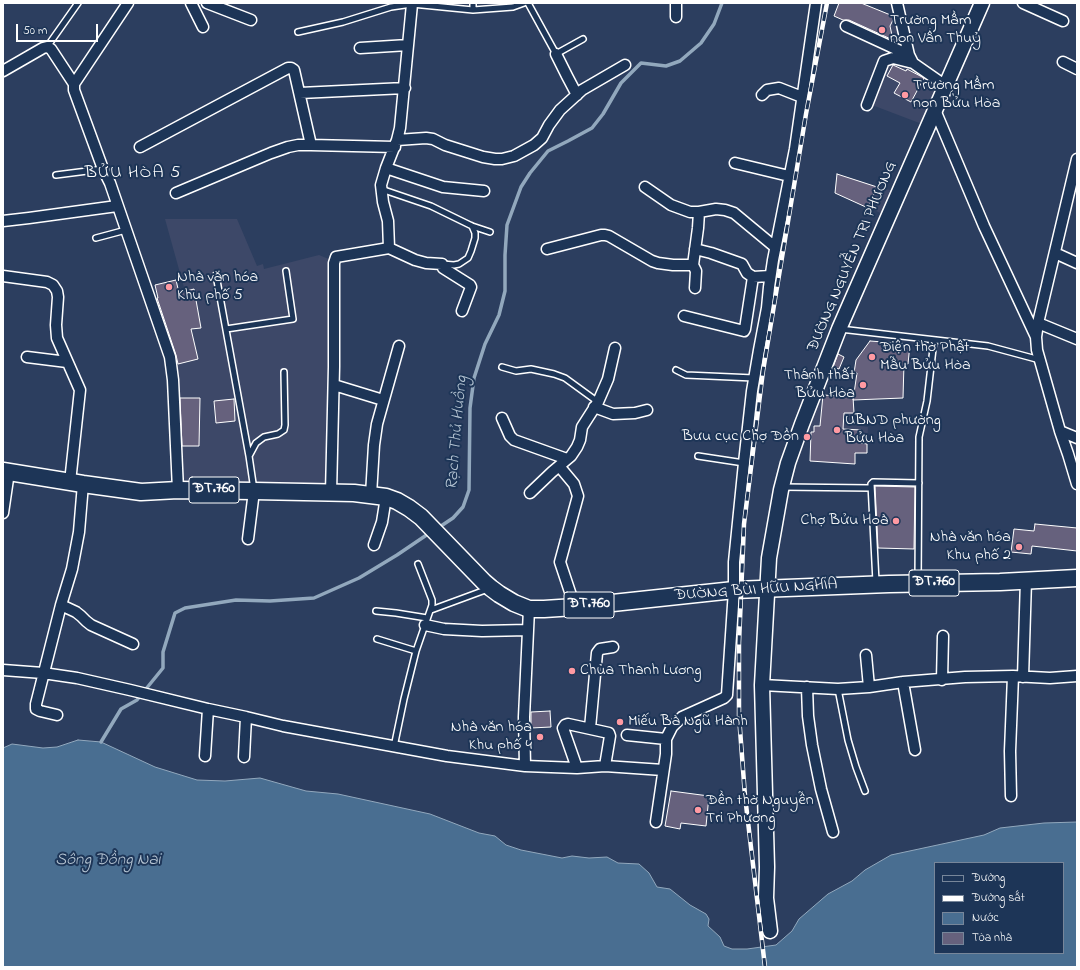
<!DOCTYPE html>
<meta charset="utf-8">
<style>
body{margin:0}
#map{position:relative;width:1080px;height:970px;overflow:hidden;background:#2c3e5f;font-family:"Indie Flower",sans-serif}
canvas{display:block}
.frame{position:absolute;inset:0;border:4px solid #fff;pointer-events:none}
.legend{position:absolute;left:934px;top:862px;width:130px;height:92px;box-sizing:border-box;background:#1d3557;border:1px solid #77869a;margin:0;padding:5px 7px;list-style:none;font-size:12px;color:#fff}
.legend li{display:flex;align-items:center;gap:8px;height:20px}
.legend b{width:20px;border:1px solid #77869a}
.scale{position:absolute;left:16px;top:24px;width:82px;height:18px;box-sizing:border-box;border:2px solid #fff;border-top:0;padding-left:5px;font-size:12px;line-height:14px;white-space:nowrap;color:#fff;-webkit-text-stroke:3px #1d3557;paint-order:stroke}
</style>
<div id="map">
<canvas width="1080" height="970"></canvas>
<div class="frame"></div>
<ul class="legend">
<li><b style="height:5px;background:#1d3557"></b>Đường</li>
<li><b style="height:5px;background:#fff"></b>Đường sắt</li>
<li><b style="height:11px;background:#496e91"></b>Nước</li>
<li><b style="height:11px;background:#66617d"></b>Tòa nhà</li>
</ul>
<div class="scale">50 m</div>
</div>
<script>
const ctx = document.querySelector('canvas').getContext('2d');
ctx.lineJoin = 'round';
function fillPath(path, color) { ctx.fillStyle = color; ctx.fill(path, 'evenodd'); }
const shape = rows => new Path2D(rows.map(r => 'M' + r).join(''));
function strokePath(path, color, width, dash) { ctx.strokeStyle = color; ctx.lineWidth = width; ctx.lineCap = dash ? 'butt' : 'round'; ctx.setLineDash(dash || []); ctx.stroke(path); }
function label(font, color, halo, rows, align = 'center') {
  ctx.font = font + ' "Indie Flower",sans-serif'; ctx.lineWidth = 4; ctx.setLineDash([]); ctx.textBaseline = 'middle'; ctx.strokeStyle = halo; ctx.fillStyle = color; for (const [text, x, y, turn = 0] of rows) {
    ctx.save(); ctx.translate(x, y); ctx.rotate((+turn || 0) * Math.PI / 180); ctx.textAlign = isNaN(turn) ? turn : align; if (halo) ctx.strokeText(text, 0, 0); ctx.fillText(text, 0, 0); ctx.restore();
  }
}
fillPath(shape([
 [839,3,861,3,896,17,903,48,834,16],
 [890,62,910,66,939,86,922,124,872,105,887,64],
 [837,174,893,191,883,214,835,193],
 [165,219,237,219,257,266,263,264,264,269,319,255,331,260,330,366,327,487,181,484,180,433,154,299,185,291],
 [820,395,848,397,848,400,853,400,854,425,868,427,867,453,855,453,855,464,810,461,811,436,805,433]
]), '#3d4868');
const water = shape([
 [78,740,101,742,155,767,197,780,225,781,260,778,306,791,338,794,430,814,479,833,495,836,506,845,521,850,562,858,572,856,589,858,607,857,618,863,639,864,649,873,657,887,670,889,690,905,706,914,709,919,708,926,720,937,724,946,732,949,747,949,776,945,792,931,799,919,828,894,852,881,865,870,891,855,984,835,1000,828,1044,823,1077,822,1077,967,3,967,3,748,12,744,43,748,57,747,78,740],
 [935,863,1063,863,1063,953,935,953,935,863]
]);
fillPath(water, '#496e91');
strokePath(water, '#92a8bd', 1);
strokePath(shape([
 [438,528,453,518,463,507,469,490,470,408,474,378,485,344,499,315,505,291,505,255,507,225,521,187,530,173,548,151,568,141,592,128,603,114,621,83,641,63,666,66,680,61,701,43,714,24,722,3],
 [101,742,121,709,137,700,163,668,163,652,175,613,185,608,236,600,270,601,314,598,359,578,397,555,431,532]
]), '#92a8bd', 3.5);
const building = shape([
 [839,3,861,3,893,16,894,18,890,26,893,40,849,20,843,20,834,16,839,3],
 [893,65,906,71,907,69,924,78,911,102,894,93,900,83,887,76,893,65],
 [837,174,877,187,868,208,835,193,837,174],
 [176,280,179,293,194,289,201,328,191,329,198,359,178,364,176,355,157,298,158,298,155,285,176,280],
 [870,341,910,344,908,364,904,363,903,398,853,400,857,373,854,373,856,360,870,341],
 [838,354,844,357,839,369,833,367,838,354],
 [823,395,853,397,854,413,844,413,843,429,861,430,861,443,867,444,867,453,855,453,855,464,810,461,811,432,814,432,814,426,820,426,823,395],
 [180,398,200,398,199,446,182,446,180,398],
 [234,399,235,421,216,423,214,401,234,399],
 [875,486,915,487,914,549,878,548,875,486],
 [1035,524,1077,528,1077,551,1032,546,1031,554,1011,552,1014,529,1034,531,1035,524],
 [550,711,551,727,531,728,531,712,550,711],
 [671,791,709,796,706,826,681,823,680,829,665,826,671,791]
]);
fillPath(building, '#66617d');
strokePath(building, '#fff', 1);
const service = shape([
 [473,3,473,10],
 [528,3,556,54,583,39],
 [298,32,343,22,391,7,412,4,473,10,513,7,524,3],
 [47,47,78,3],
 [56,175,103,169],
 [381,189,431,206,472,226,490,232],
 [96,238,126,230],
 [442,264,454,265,459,264,468,258,471,251,475,238,475,233,472,226],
 [216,275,249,456],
 [226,329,293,319,286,271],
 [840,329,988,346,1040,360],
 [502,367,516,371,531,369,554,374,565,378,598,402],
 [676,370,686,375,754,378],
 [698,456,744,463],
 [782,487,871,488],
 [254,490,249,456,256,443,264,437,278,434,284,430,285,425,284,372],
 [918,581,919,437,927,401,934,340],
 [876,582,871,484,873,482,919,483],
 [431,610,488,589],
 [376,611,396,613,427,618],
 [377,639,416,651],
 [838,689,848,740,856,767,865,791],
 [394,747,404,699,416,651,432,605,432,600,418,564]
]);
const minor = shape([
 [128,3,74,84,74,90,103,169,110,183,170,357,173,380,178,490],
 [191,3,203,27],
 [207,3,251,20],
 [676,3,676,17],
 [897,3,909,55,913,63,946,86],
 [1023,3,1063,21],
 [846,26,909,55],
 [360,48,408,45],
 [556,54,567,76,577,95],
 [1063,62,1077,69],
 [3,71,43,48,47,47,51,49,74,84],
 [300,93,405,88],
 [762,95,767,90,779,88,802,97],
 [867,105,884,61,893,58,913,63],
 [935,110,984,226,1036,337,1037,350,1060,431,1068,454,1077,484],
 [397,140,426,138,433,139,445,145,483,157,495,159,502,159,514,156,534,145,542,138,549,125,560,110,582,90,625,65],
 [140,147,288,68,291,68,294,70,311,145],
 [735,163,789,176],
 [386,168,443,187,484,191],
 [645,187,671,205,690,212,699,212,716,209,725,210,734,213,775,247],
 [176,193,271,153,288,147,298,145,311,145,395,147],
 [3,221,29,218,117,206],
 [389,248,388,221,383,202,381,185,386,168,397,140,400,128,412,4],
 [547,249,601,235,605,235,609,236,652,261,658,263,673,265,693,265,696,271,695,288],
 [695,249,711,253,742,264,747,273,753,277,770,276],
 [1055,253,1077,263],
 [693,265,698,228,699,212],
 [3,276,47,282,53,285,57,291,58,297,56,325,57,338,80,390,70,482],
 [684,316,744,331,745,329,753,277],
 [1038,323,1077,339],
 [1036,337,1038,323,1077,159],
 [27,357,67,362],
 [334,385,383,400],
 [594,407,613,414,635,413,647,410],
 [502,418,510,436,514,440,567,459],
 [1060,431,1077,438],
 [559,466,574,484,578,496,560,562,575,607],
 [331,493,334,367,334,263,336,257,389,248,415,260,426,263,442,264,443,268,470,285,471,287,462,311],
 [530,493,552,472,571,456,577,447,580,440,582,427,598,402,608,379,615,348],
 [371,495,374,445,377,424,399,346],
 [3,513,9,472],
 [248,539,254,491],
 [374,545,382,522,386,497],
 [61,605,76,612,81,616,86,621,91,625,133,644],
 [425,625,444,629,482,631,528,630],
 [866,655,869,687],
 [3,670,43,673,77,678,130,690,208,709,246,717,283,726,447,756,525,766,577,768,605,766,663,770],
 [1023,677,1026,580],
 [942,680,943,636],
 [903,682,915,750],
 [762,685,838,689,869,687,903,682,965,677,1013,676,1050,678,1077,676],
 [807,687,808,716,812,745,821,789,833,832],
 [57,715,40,711,36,709,36,704,61,605,72,569,79,532,83,484],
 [590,728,597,653,600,649,613,647],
 [627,735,666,739],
 [205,756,208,709],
 [244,757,246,717],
 [525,766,524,717,529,609],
 [577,768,563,728,565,725,568,724,609,733,610,736,605,766],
 [1011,796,1010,751,1013,676],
 [656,822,666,754,666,739,672,727,682,717,724,698,727,695,734,590,734,562,744,463,752,391,759,350,767,308,769,287,773,260,795,149,816,3]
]);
const secondary = shape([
 [770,931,766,898,767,867,762,685,769,558,781,490,788,463,802,424,839,329,982,3]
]);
const primary = shape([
 [3,471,83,484,141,492,178,490,254,491,354,493,386,497,397,501,409,508,421,517,484,582,491,588,499,594,514,603,529,609,544,609,575,607,734,590,889,584,1000,582,1077,578]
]);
strokePath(service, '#fff', 8);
strokePath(minor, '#fff', 13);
strokePath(secondary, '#fff', 17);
strokePath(primary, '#fff', 19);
strokePath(service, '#1d3557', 5);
strokePath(minor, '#1d3557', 10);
strokePath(secondary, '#1d3557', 14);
strokePath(primary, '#1d3557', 16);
const rail = shape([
 [765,967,745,796,739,716,739,643,744,524,763,371,806,114,827,3]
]);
strokePath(rail, '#fff', 4.5);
strokePath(rail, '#1d3557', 3, [9]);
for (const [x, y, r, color] of [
 [882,30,4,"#ff9aa2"],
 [905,95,4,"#ff9aa2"],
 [169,287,4,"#ff9aa2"],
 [872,357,4,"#ff9aa2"],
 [863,385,4,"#ff9aa2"],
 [837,430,4,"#ff9aa2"],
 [807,437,4,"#ff9aa2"],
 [896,521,4,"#ff9aa2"],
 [1019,547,4,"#ff9aa2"],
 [572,671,4,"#ff9aa2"],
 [620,722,4,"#ff9aa2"],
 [540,737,4,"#ff9aa2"],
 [698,810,4,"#ff9aa2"]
]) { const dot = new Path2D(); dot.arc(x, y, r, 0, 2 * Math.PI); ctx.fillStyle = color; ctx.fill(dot); strokePath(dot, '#1d3557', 1.5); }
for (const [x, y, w] of [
 [214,490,50],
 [934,583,50],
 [589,605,50]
]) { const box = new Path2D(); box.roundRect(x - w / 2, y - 13, w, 26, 3); ctx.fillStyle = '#1d3557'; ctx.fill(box); strokePath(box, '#fff', 1); }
label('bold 15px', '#fff', null, [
 ["ĐT.760",214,490],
 ["ĐT.760",934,583],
 ["ĐT.760",589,605]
]);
label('16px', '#fff', '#1d3557', [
 ["Trường Mầm",890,21],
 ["non Vân Thuỷ",890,39],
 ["Trường Mầm",913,86],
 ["non Bửu Hòa",913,104],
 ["Nhà văn hóa",177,278],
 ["Khu phố 5",177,296],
 ["Điện thờ Phật",880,348],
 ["Mẫu Bửu Hòa",880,366],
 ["Thánh thất",855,376,"right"],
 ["Bửu Hòa",855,394,"right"],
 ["UBND phường",845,421],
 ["Bửu Hòa",845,439],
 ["Bưu cục Chợ Đồn",799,437,"right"],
 ["Chợ Bửu Hoà",888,521,"right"],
 ["Nhà văn hóa",1011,538,"right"],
 ["Khu phố 2",1011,556,"right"],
 ["Chùa Thanh Lương",580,671],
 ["Miếu Bà Ngũ Hành",628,722],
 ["Nhà văn hóa",532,728,"right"],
 ["Khu phố 4",532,746,"right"],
 ["Đền thờ Nguyễn",706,801],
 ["Tri Phương",706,819]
], 'left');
label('16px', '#fff', '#1d3557', [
 ["ĐƯỜNG NGUYỄN TRI PHƯƠNG",853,257,-67],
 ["ĐƯỜNG BÙI HỮU NGHĨA",756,591,-4]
]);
label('italic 17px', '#b6c5d3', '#1d3557', [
 ["Rạch Thủ Huồng",458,433,-85],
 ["Sông Đồng Nai",108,861]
]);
ctx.letterSpacing = '1px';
label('18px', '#fff', '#1d3557', [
 ["BỬU HÒA 5",133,174]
]);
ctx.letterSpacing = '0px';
</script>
